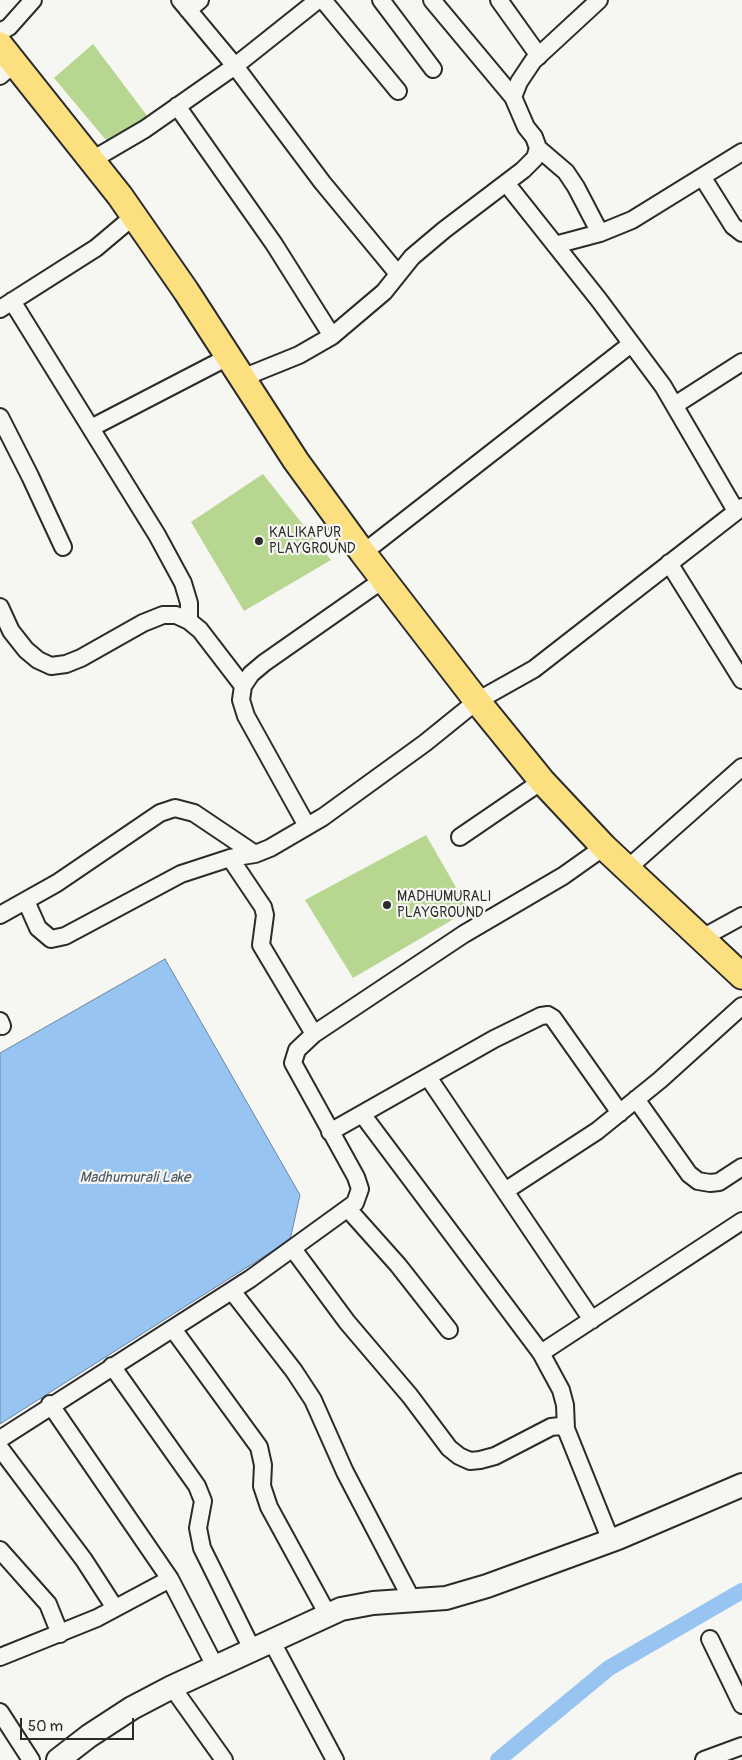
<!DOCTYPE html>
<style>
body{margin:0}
#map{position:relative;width:742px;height:1760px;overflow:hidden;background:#f6f6f2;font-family:Pangolin,sans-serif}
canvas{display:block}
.scale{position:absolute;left:20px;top:1718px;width:114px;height:22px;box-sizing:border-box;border:2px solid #2b2b2b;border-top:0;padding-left:6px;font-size:15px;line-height:18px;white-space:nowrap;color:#2b2b2b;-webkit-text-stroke:4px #f6f6f2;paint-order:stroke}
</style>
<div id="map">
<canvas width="742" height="1760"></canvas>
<div class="scale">50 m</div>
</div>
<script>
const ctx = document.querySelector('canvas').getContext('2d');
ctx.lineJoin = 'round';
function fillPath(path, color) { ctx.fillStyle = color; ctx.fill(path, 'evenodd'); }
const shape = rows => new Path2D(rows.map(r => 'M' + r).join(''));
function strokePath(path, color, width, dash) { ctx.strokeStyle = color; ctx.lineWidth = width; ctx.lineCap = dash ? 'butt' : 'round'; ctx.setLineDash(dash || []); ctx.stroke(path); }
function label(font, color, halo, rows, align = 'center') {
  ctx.font = font + ' Pangolin,sans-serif'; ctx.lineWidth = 4.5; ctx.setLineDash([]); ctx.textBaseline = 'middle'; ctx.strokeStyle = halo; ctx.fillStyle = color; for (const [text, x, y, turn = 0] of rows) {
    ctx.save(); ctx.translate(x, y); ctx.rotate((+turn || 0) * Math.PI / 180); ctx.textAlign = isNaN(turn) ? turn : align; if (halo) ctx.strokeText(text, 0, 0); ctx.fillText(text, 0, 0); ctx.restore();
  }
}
fillPath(shape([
 [93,44,148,117,111,146,54,78],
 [263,474,331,560,244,611,191,522],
 [426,835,469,910,353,978,305,900]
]), '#b7d68f');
const water = shape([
 [165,959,300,1195,290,1240,0,1424,0,1053,165,959]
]);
fillPath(water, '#98c4f1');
strokePath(water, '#6c87a2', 1);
strokePath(shape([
 [498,1760,609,1668,742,1591]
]), '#98c4f1', 16);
const street = shape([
 [318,0,235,66,322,182,398,274],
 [323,0,398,91],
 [381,0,433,69],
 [432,0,513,97],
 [499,0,539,56],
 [188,10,200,0],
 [0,32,9,27,33,0],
 [0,76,15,63],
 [177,106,274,244,332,336],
 [538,148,566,172,576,187,600,233],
 [92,160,145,129,235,66,180,0],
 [703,178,733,226,742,233],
 [506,183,599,300,663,386,736,511],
 [555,245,600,233,632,220,742,152],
 [12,301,157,535,183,583,189,603,189,621],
 [0,309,96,248,134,216],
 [242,378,299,355,332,336,384,292,412,257,444,230,523,170,535,158,538,148,534,137,526,127,513,97,519,82,533,61,599,0],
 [675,405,742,362],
 [0,417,30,476,63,547],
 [91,428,228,357],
 [363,553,631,344],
 [669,563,742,680],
 [0,607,11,631,26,650,38,660,51,666,66,664,81,658,143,623,163,615,176,615,189,621,200,630,243,686],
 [307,826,246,716,241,700,243,686,251,674,264,663,384,579],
 [460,837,542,781],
 [230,858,263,907,265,915,261,945,314,1034],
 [628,868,742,767],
 [26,901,38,928,51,939,65,936,181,874,230,858,255,854],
 [0,915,57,883,160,813,175,808,194,813,255,854,270,848,323,817,425,743,477,701,534,669,742,507],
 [702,938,742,916],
 [0,1021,2,1026],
 [428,1077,592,1320],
 [636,1099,689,1174,698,1181,710,1183,719,1182,742,1167],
 [362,1114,541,1353,561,1390,565,1405,566,1429],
 [330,1132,494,1039,541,1016,548,1015,553,1018,620,1113],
 [505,1191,597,1131,660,1080,742,1006],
 [348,1209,398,1265,449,1330],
 [293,1249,347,1322,410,1396,449,1448,459,1456,470,1461,480,1460,495,1456,551,1427,560,1426,566,1429,611,1541],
 [232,1291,294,1371,313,1400,345,1472,413,1602],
 [173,1329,259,1447,263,1465,262,1486,269,1507,328,1615],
 [541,1353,742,1221],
 [112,1366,197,1486,203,1501,198,1528,202,1548,252,1649],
 [50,1404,170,1579,215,1666],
 [0,1439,250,1279,355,1203,360,1189,356,1177,293,1063,297,1050,314,1034,464,934,563,876,604,847],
 [0,1448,84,1560,115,1608],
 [0,1550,48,1604,60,1634],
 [710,1639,742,1705],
 [271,1640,335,1760],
 [0,1657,97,1618,170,1579],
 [172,1687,224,1760],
 [0,1712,31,1760],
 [704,1760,742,1746]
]);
const secondary = shape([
 [58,1760,89,1736,132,1708,172,1687,341,1609,373,1603,446,1598,487,1586,618,1538,742,1485]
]);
const primary = shape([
 [0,45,120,196,186,291,296,461,363,553,477,701,542,781,604,847,742,976]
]);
strokePath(street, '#2b2b2b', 20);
strokePath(secondary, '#2b2b2b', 26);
strokePath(primary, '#2b2b2b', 29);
strokePath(street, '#f6f6f2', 16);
strokePath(secondary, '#f6f6f2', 22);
strokePath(primary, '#fce080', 25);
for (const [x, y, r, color] of [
 [259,541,5,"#2b2b2b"],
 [387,905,5,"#2b2b2b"]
]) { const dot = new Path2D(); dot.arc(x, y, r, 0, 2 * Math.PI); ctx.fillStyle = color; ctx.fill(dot); strokePath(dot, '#f6f6f2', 2); }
label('14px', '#2b2b2b', '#f6f6f2', [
 ["KALIKAPUR",269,533],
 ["PLAYGROUND",269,549],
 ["MADHUMURALI",397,897],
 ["PLAYGROUND",397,913]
], 'left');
label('italic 15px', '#4c5966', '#f6f6f2', [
 ["Madhumurali Lake",135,1178]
]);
</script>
